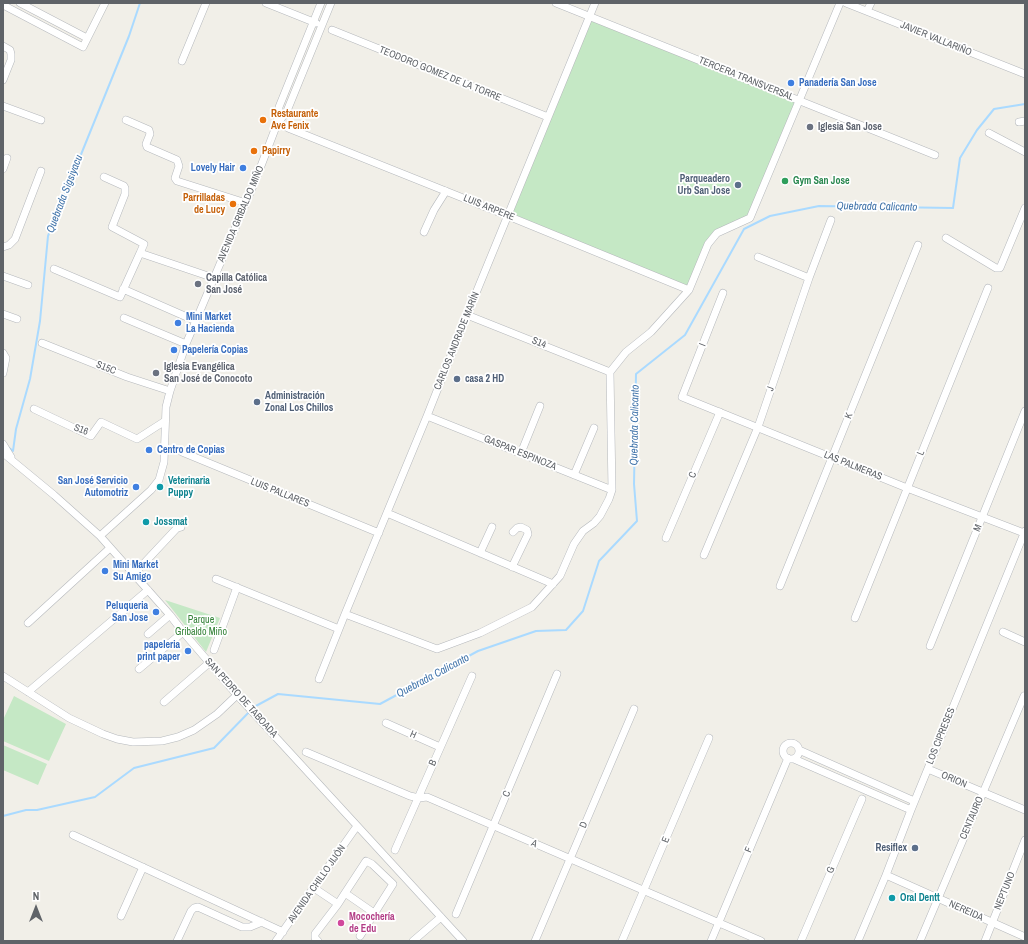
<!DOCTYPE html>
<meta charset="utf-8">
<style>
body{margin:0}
#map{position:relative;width:1028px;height:944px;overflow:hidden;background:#f1efe8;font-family:"Archivo Narrow",sans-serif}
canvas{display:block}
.frame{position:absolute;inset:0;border:4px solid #5f6368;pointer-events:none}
.north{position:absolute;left:16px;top:888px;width:40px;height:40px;-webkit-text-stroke:3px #fff;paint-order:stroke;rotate:0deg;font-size:11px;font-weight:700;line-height:16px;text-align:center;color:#5f6368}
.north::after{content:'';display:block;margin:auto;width:14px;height:18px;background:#5f6368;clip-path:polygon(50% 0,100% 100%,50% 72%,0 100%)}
</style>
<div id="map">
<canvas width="1028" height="944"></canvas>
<div class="frame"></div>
<div class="north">N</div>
</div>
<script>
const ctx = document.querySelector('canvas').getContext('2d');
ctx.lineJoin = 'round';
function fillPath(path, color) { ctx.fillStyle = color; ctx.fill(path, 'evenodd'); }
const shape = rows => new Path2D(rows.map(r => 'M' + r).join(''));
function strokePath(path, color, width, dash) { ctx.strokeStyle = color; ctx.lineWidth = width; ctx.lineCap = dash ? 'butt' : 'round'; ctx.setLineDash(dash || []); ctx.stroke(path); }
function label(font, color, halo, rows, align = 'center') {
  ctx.font = font + ' "Archivo Narrow",sans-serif'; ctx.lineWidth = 3.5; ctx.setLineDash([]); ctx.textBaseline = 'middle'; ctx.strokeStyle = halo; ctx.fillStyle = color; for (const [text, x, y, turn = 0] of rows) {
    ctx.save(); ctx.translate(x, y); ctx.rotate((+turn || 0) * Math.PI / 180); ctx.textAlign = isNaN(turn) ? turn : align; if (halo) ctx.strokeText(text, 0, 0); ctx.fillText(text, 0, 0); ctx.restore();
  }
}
fillPath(shape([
 [590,16,800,101,750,218,717,233,708,244,689,290,508,216],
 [165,600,220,618,206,652],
 [14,696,66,724,49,761,3,741,3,720],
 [3,745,47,764,38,785,3,770]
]), '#c5e8c5');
strokePath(shape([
 [8,447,13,451,16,429,30,379,40,321,48,236,129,36,140,3],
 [3,816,26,810,37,810,95,797,134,768,214,748,254,707,278,694,380,704,478,651,536,631,566,630,583,611,599,561,637,521,634,484,636,374,685,335,744,229,770,216,819,206,953,208,960,158,977,130,994,109,1025,104]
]), '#aadaff', 2);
const minor = shape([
 [20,3,87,38],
 [266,3,316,23],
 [556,3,935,155],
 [846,3,1025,74],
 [3,5,83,47,105,3],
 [867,11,871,3],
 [332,30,548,117],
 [3,46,10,50,11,54,11,60,3,80],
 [182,61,206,3],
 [3,106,41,120],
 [126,120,149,130,150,134,146,144,147,147,177,160,179,166,175,178,177,181,246,203],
 [1019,122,1025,121],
 [277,124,279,107,321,3],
 [288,128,508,216,689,290],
 [989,133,1025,152],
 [3,169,7,158],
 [104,177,124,186,125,188,125,194,112,227,144,244,140,253],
 [424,232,434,210,446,191],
 [946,238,996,268,1000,268,1025,208],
 [3,247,9,245,15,239,41,171],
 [758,257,809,278],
 [54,269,120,297,140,253,214,278],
 [3,276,28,285],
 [123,289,196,321],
 [723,293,682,397,907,488,1024,533],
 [3,314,17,319],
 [467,315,610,372],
 [124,318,186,344],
 [42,343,127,377,170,391],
 [3,353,6,358,3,373],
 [34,409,91,436,101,422,137,439,165,421],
 [427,416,612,490],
 [3,444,11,457],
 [182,452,379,533],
 [3,453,54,495,100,536,170,615,183,632,237,695,463,941],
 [521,453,540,406],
 [574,475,594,428],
 [387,513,553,584],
 [100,536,151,490,159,480,164,462,166,407,170,391,186,344,256,179,277,124,287,111,331,3],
 [666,538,720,412],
 [480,553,492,527],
 [704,555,758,427,809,278,831,220],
 [512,567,528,534,527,530,521,527,517,528,513,532],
 [133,575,177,528,181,527],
 [216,579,339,629],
 [780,586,918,245],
 [345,614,437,649,480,633,532,607,560,576,574,544,583,531,594,523,600,516,609,499,612,490,610,372,626,352,651,332,689,290,708,244,717,233,750,218,840,3],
 [855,618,988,288],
 [28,623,110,548],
 [1003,632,1025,642],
 [148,634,170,615],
 [930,646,1025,411],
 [214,650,237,587],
 [139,669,183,632],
 [3,676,69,718,103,734,117,739,133,742,162,741,178,737,194,730,217,714,237,695],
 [319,679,345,614,427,416,467,315,595,3],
 [28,692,148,590],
 [164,702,209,663],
 [386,723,440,747],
 '783 751a8 8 0 1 1 16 0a8 8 0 1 1-16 0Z',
 [799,750,914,801],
 [306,752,410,796,419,798,427,797,761,941],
 [794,759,911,810],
 [928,769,1025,810],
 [73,835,283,932],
 [395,850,472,676],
 [886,875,1025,937],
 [314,888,338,904,345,893,374,913],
 [345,893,366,861,372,864,393,884,360,936],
 [456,914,557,674],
 [121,916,143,867],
 [177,941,191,911,194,908,198,907,242,927,250,927,262,922],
 [276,941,357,826],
 [318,941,315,938,315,934,338,904],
 [413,941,441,917],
 [535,941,634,709],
 [622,941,709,738],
 [711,941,788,758],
 [801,941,862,799],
 [858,941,886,875,911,810,1025,531],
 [920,941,1024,696],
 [985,941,1025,840]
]);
strokePath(minor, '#b5b8bc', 8);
strokePath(minor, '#fff', 7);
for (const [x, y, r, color] of [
 [791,83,4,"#3f7fe0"],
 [263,120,4,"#e8710a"],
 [810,127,4,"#6b7280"],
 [254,151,4,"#e8710a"],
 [243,168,4,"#3f7fe0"],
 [785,181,4,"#2e9e5b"],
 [738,185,4,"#5c6f8a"],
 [233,204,4,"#e8710a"],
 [198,284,4,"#6b7280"],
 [178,323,4,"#3f7fe0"],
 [174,350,4,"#3f7fe0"],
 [156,373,4,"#6b7280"],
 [457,379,4,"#5c6f8a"],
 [257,402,4,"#5c6f8a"],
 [149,450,4,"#3f7fe0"],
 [136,487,4,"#3f7fe0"],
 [160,487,4,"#0f9aa8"],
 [146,522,4,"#0f9aa8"],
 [105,571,4,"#3f7fe0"],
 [156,612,4,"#3f7fe0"],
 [188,651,4,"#3f7fe0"],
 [915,848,4,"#5c6f8a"],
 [892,898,4,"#0f9aa8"],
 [341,923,4,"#d1479c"]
]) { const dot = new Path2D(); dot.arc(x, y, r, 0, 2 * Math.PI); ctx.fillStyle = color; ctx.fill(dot); strokePath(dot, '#fff', 1.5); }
label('10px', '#5f6368', '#fff', [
 ["JAVIER VALLARIÑO",936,39,22],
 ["TEODORO GOMEZ DE LA TORRE",440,74,22],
 ["TERCERA TRANSVERSAL",746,79,22],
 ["LUIS ARPERE",489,208,22],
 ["AVENIDA GRIBALDO MIÑO",241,214,-67],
 ["CARLOS ANDRADE MARÍN",457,341,-68],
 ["S14",539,343,22],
 ["I",703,345,-68],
 ["S15C",106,368,22],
 ["J",771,389,-71],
 ["K",849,416,-68],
 ["S16",81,430,21],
 ["GASPAR ESPINOZA",520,453,22],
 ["L",921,453,-68],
 ["LAS PALMERAS",853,466,22],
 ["C",693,475,-67],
 ["LUIS PALLARES",280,493,22],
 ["M",978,528,-68],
 ["SAN PEDRO DE TABOADA",241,698,48],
 ["H",413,735,24],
 ["LOS CIPRESES",941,736,-68],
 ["B",433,763,-67],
 ["ORION",954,780,23],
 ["C",507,794,-67],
 ["CENTAURO",972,818,-67],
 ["D",584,825,-67],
 ["E",666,840,-67],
 ["A",534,844,24],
 ["F",749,850,-67],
 ["G",831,870,-67],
 ["AVENIDA CHILLO JIJÓN",317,884,-55],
 ["NEPTUNO",1005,891,-68],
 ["NEREIDA",966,911,24]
]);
label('bold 10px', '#366cbe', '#fff', [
 ["Panadería San Jose",799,83],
 ["Lovely Hair",235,168,"right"],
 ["Mini Market",186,317],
 ["La Hacienda",186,329],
 ["Papelería Copias",182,350],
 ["Centro de Copias",157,450],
 ["San José Servicio",128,481,"right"],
 ["Automotriz",128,493,"right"],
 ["Mini Market",113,565],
 ["Su Amigo",113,577],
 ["Peluqueria",148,606,"right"],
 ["San Jose",148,618,"right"],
 ["papeleria",180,645,"right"],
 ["print paper",180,657,"right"]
], 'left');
label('bold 10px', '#c56008', '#fff', [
 ["Restaurante",271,114],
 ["Ave Fenix",271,126],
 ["Papirry",262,151],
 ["Parrilladas",225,198,"right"],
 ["de Lucy",225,210,"right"]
], 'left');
label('bold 10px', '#5b616d', '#fff', [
 ["Iglesia San Jose",818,127],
 ["Capilla Católica",206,278],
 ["San José",206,290],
 ["Iglesia Evangélica",164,367],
 ["San José de Conocoto",164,379]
], 'left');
label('bold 10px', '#4e5e75', '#fff', [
 ["Parqueadero",730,179],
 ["Urb San Jose",730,191],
 ["casa 2 HD",465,379,"left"],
 ["Administración",265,396,"left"],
 ["Zonal Los Chillos",265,408,"left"],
 ["Resiflex",907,848]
], 'right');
label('bold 10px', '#27864d', '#fff', [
 ["Gym San Jose",793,181]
], 'left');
label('bold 10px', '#0d838f', '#fff', [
 ["Veterinaria",168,481],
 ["Puppy",168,493],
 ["Jossmat",154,522],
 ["Oral Dentt",900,898]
], 'left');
label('10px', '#348238', '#fff', [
 ["Parque",201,620],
 ["Gribaldo Miño",201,632]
]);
label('bold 10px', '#b23c85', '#fff', [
 ["Mocochería",349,917],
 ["de Edu",349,929]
], 'left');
label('italic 11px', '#4174aa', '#fff', [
 ["Quebrada Sigsiyacu",65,194,-69],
 ["Quebrada Calicanto",877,207,1],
 ["Quebrada Calicanto",635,425,-89],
 ["Quebrada Calicanto",433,676,-28]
]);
</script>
